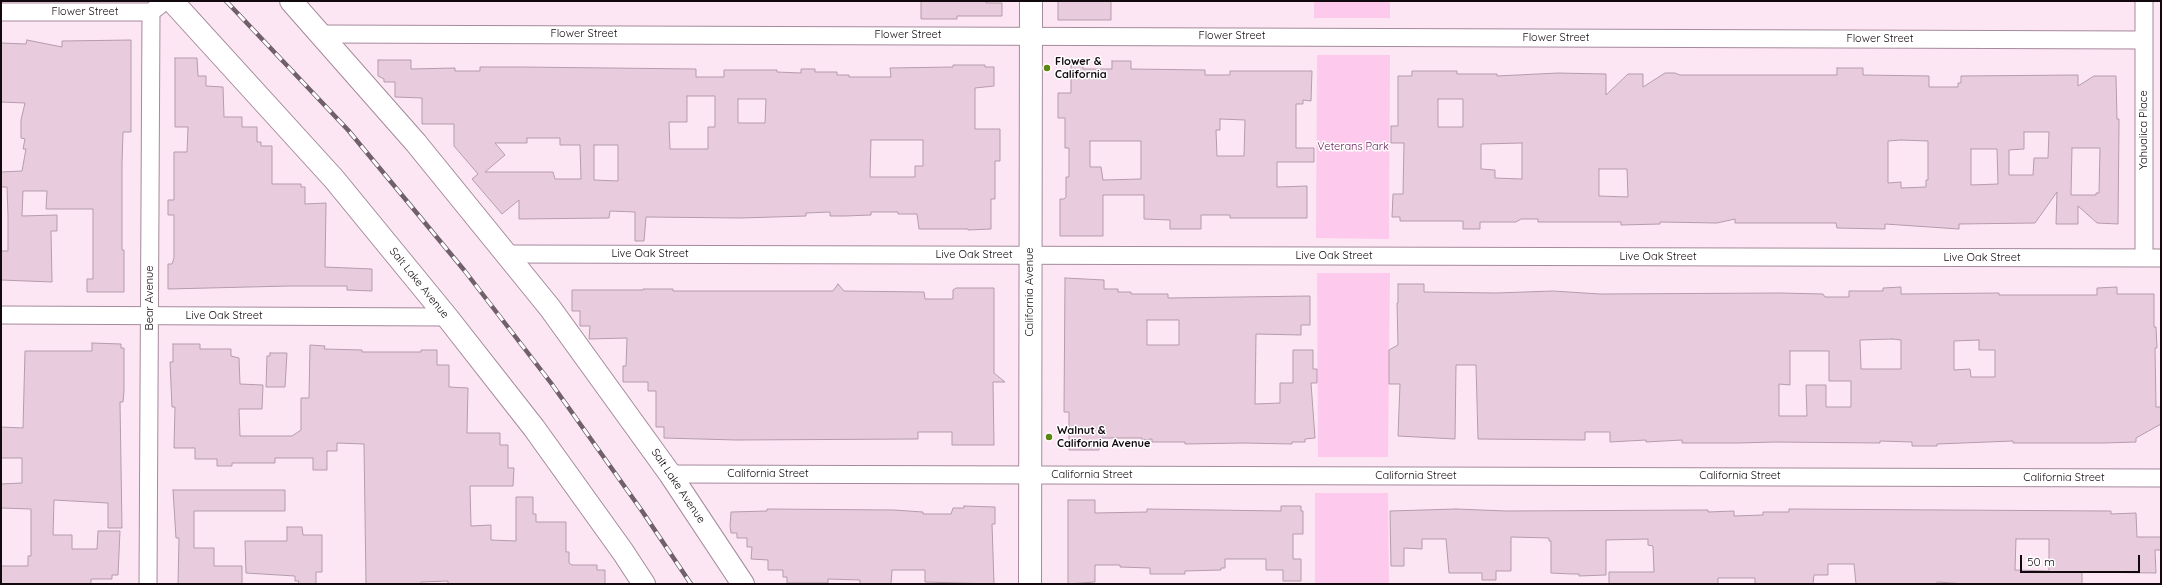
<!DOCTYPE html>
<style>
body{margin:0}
#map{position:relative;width:2162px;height:585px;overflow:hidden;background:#fde6f4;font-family:Quicksand,sans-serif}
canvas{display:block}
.frame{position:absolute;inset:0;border:2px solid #12090f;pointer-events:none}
.scale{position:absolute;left:2020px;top:555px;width:120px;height:18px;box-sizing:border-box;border:2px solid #12090f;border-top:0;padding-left:5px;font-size:12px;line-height:14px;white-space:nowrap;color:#12090f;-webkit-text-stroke:3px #fff;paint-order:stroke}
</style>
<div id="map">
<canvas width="2162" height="585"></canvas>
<div class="frame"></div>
<div class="scale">50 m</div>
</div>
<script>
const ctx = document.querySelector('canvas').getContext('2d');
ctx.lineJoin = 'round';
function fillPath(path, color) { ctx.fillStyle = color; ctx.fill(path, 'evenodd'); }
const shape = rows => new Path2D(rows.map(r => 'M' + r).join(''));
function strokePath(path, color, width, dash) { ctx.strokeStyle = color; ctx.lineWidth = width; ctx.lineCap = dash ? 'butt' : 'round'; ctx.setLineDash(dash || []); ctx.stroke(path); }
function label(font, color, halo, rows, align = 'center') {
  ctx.font = font + ' Quicksand,sans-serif'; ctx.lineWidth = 3; ctx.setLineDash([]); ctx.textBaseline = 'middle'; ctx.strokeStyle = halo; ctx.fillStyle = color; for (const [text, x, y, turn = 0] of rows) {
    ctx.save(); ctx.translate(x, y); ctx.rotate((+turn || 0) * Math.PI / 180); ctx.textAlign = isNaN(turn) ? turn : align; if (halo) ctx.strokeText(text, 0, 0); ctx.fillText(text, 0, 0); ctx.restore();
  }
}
fillPath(shape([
 [1314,1,1390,1,1390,18,1314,18],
 [1317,55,1390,55,1389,239,1316,238],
 [1317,273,1390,273,1388,457,1318,457],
 [1315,493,1388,493,1389,584,1315,584]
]), '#fdc9ec');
const building = shape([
 [921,1,986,1,986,3,1002,3,1002,16,957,16,957,19,921,19,921,1],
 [1058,1,1111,1,1111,20,1058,20,1058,1],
 [27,40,62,47,62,41,131,40,131,132,123,132,122,163,122,250,124,250,124,292,87,292,87,279,93,279,93,209,46,209,47,191,23,191,22,216,57,215,57,231,51,231,52,282,1,280,1,251,8,251,8,216,7,187,1,187,1,172,22,171,26,149,23,149,25,139,21,138,21,120,25,103,1,102,1,43,26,44,27,40],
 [175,58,197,58,198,76,206,76,206,86,223,87,224,117,242,117,242,127,257,127,257,142,261,142,261,146,272,146,272,184,301,184,301,187,305,187,305,204,326,203,325,267,372,269,372,291,347,290,347,286,289,286,168,289,168,264,172,264,174,258,174,215,168,215,168,200,174,200,174,152,187,152,188,127,175,127,175,58],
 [378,60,411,60,411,69,455,68,455,71,480,71,480,67,521,67,696,69,696,77,724,77,724,70,777,70,777,72,801,73,801,69,815,69,815,72,837,72,837,75,849,75,849,77,891,77,890,68,953,67,953,65,985,65,985,67,994,67,994,86,975,88,975,129,1000,129,1000,161,995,161,995,199,991,199,991,229,968,230,968,229,919,229,917,214,898,214,898,212,871,212,871,215,845,216,830,216,830,212,806,213,806,216,741,218,646,217,644,241,635,241,635,212,610,211,609,218,519,219,519,200,502,214,472,179,478,174,454,146,454,124,422,124,422,98,395,97,395,82,384,82,384,79,378,76,378,60],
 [687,96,715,96,715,127,708,127,708,149,670,149,669,122,687,122,687,96],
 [738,99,766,99,765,123,738,123,738,99],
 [527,138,560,138,560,145,580,145,581,179,555,179,553,172,485,172,505,155,495,143,527,143,527,138],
 [871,140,923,140,923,166,915,166,915,177,870,177,871,140],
 [594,145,618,145,618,181,594,180,594,145],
 [1112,61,1131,61,1131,69,1205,70,1205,75,1230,75,1230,71,1312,71,1311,101,1303,100,1303,104,1296,104,1296,148,1314,148,1314,162,1277,162,1277,187,1307,186,1307,218,1230,218,1230,215,1201,215,1201,229,1170,229,1170,220,1144,219,1144,195,1103,195,1103,236,1060,236,1060,199,1064,199,1066,197,1066,177,1069,177,1069,148,1065,148,1065,118,1058,118,1058,93,1071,93,1071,62,1083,62,1083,69,1112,69,1112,61],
 [1220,119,1245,120,1244,156,1217,156,1216,130,1220,130,1220,119],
 [1090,141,1141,141,1141,179,1103,180,1101,167,1090,167,1090,141],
 [1837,68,1863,68,1863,75,1929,76,1929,87,1958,87,1958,83,1961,83,1961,76,2078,75,2078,86,2094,76,2116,76,2117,119,2119,119,2119,125,2118,224,2097,223,2078,206,2078,224,2056,224,2057,192,2035,223,1959,224,1959,229,1885,224,1885,229,1837,228,1836,223,1735,223,1735,219,1717,223,1660,222,1660,224,1621,225,1621,222,1538,222,1538,219,1521,219,1516,222,1480,222,1480,229,1463,229,1463,221,1400,221,1400,217,1392,217,1393,194,1403,194,1404,143,1391,143,1391,126,1398,126,1398,76,1412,76,1412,71,1457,71,1457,74,1497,74,1497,76,1558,73,1606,74,1606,95,1628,74,1643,74,1643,87,1665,73,1675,73,1680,75,1837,75,1837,68],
 [1438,99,1463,99,1463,127,1438,127,1438,99],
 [2024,132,2049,132,2048,158,2034,158,2033,175,2009,175,2009,150,2024,149,2024,132],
 [1901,140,1928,141,1928,180,1926,180,1926,187,1901,188,1901,182,1888,183,1888,141,1901,140],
 [1522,143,1522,179,1495,178,1495,170,1481,169,1481,144,1522,143],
 [2072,148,2100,148,2099,193,2096,193,2096,195,2071,195,2072,148],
 [1971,149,1997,149,1998,184,1971,185,1971,149],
 [1599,169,1627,169,1628,197,1599,196,1599,169],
 [1065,278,1104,280,1104,289,1118,289,1118,292,1131,292,1131,294,1168,294,1168,298,1310,296,1310,325,1301,325,1301,335,1256,334,1255,404,1280,403,1280,383,1293,383,1293,350,1313,350,1313,369,1317,369,1317,383,1311,383,1315,438,1305,439,1305,442,1292,442,1292,444,1244,443,1185,444,1185,442,1152,442,1152,439,1142,440,1142,438,1099,438,1099,450,1069,450,1069,412,1064,412,1065,278],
 [1147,320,1179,320,1179,345,1147,345,1147,320],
 [838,284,844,291,924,292,925,299,953,299,953,290,956,288,994,288,994,373,1005,382,993,382,994,445,952,445,952,432,918,432,918,439,736,440,664,438,664,427,656,427,656,391,648,391,648,382,623,382,623,366,626,366,627,338,589,339,590,326,580,326,580,311,572,311,572,290,643,290,643,289,673,289,673,291,833,291,838,284],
 [1398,284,1424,284,1424,292,1496,293,1553,291,1600,294,1780,293,1823,294,1825,297,1849,297,1849,291,1883,291,1883,288,1901,287,1901,294,1999,293,1999,295,2097,295,2097,288,2117,287,2117,294,2154,294,2154,327,2156,327,2157,348,2155,348,2156,407,2161,407,2161,424,2136,438,2136,442,2104,443,2013,443,2013,441,1937,444,1937,446,1912,446,1912,442,1880,441,1880,443,1775,442,1738,443,1682,443,1682,440,1646,442,1646,440,1610,442,1610,432,1585,432,1585,440,1478,439,1476,365,1456,365,1455,439,1398,436,1400,384,1389,384,1389,350,1398,345,1397,303,1398,303,1398,284],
 [1892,339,1901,340,1901,369,1861,369,1860,340,1892,339],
 [1979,340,1979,350,1995,350,1995,377,1971,377,1970,369,1954,370,1954,341,1979,340],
 [1790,351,1829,351,1829,381,1851,381,1851,407,1826,407,1826,385,1806,385,1807,416,1779,416,1779,384,1790,385,1790,351],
 [92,343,121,344,121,348,124,348,124,391,123,402,120,402,122,528,108,528,108,503,54,500,53,535,72,535,72,549,97,549,98,531,120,531,118,575,112,575,112,579,91,579,91,584,1,584,1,566,28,566,28,556,31,556,31,509,1,508,1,484,22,483,22,458,1,458,1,427,23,428,25,351,92,351,92,343],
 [173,344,200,344,200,349,231,349,231,356,239,358,240,384,263,385,262,409,239,409,240,436,292,436,301,430,301,398,309,398,310,345,325,346,324,349,362,350,362,352,421,352,421,350,437,350,437,365,449,365,449,387,468,388,467,433,500,433,500,445,508,445,508,468,514,468,513,486,470,486,471,526,491,525,491,540,516,541,516,497,533,497,533,514,536,514,536,522,566,522,566,552,569,552,569,563,572,565,597,565,597,570,605,570,605,584,448,584,448,581,421,582,421,584,366,584,364,444,337,443,337,451,327,451,327,470,313,470,313,458,275,458,275,463,232,463,232,466,217,466,217,459,195,459,195,448,174,448,175,407,172,407,170,362,173,362,173,344],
 [270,353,287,353,285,387,266,387,267,356,270,356,270,353],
 [173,490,285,490,285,511,194,511,194,548,214,548,214,566,242,566,242,584,178,584,179,538,176,538,173,490],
 [1068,500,1095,500,1095,513,1147,512,1147,509,1281,511,1281,506,1301,506,1301,511,1303,511,1303,534,1293,534,1293,559,1301,559,1301,581,1283,581,1283,570,1266,570,1266,559,1225,559,1225,568,1221,568,1221,570,1185,571,1185,574,1150,574,1150,568,1120,567,1120,565,1095,565,1095,582,1068,584,1068,500],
 [964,506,995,507,995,524,992,524,994,584,925,582,925,570,892,570,891,584,860,584,860,580,828,579,828,583,787,583,787,577,783,577,783,570,768,570,768,560,751,559,752,547,747,547,747,538,737,538,737,533,731,533,730,526,731,512,767,511,767,509,894,510,923,512,923,514,951,514,953,508,964,508,964,506],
 [1456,509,1506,511,1708,510,1708,512,1734,511,1734,516,1763,515,1763,512,1789,512,1789,509,2107,511,2111,511,2111,514,2136,513,2137,537,2161,537,2161,550,2155,550,2156,573,2082,572,2082,584,1966,584,1937,582,1937,584,1856,584,1854,564,1828,564,1828,575,1814,575,1813,584,1755,584,1755,578,1718,578,1718,584,1609,584,1609,572,1654,572,1653,546,1648,545,1648,539,1606,540,1606,575,1579,576,1579,574,1572,574,1551,573,1551,541,1549,541,1549,538,1511,537,1511,571,1496,571,1496,580,1482,580,1482,573,1449,573,1446,539,1422,539,1422,549,1404,548,1404,566,1391,566,1390,511,1456,509],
 [2016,539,2049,539,2049,571,2015,570,2016,539],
 [287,527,302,527,303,535,322,535,322,572,316,572,316,584,298,584,299,581,295,581,295,576,246,573,245,541,287,541,287,527]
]);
fillPath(building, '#e8ccde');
strokePath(building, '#b59bac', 1);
const minor = shape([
 [2144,1,2144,258],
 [1,12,151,12,160,5],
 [321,34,2144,40],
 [507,254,2161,258],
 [1,315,447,317],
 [670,474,2161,478],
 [148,584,151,12]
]);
const tertiary = shape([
 [172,1,334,179,447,317,534,428,623,552,644,584],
 [291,1,416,143,550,308,670,474,743,584],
 [1030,584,1031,1]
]);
strokePath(minor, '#a48a9b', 19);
strokePath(tertiary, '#a48a9b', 24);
strokePath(minor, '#fff', 17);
strokePath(tertiary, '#fff', 22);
const rail = shape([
 [226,1,348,130,464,270,551,383,642,511,691,584]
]);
strokePath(rail, '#6f6069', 4.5);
strokePath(rail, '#fff', 3, [9]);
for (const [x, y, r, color] of [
 [1047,68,4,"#5c8611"],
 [1049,437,4,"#5c8611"]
]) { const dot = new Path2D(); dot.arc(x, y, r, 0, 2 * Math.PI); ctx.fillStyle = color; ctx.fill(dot); strokePath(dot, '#fff', 1.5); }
label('11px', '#12090f', '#fff', [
 ["Flower Street",85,12],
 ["Flower Street",584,34],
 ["Flower Street",908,35],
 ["Flower Street",1232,36],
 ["Flower Street",1556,38],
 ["Flower Street",1880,39],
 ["Yahualica Place",2144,130,-90],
 ["Live Oak Street",650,254],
 ["Live Oak Street",974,255],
 ["Live Oak Street",1334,256],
 ["Live Oak Street",1658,257],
 ["Live Oak Street",1982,258],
 ["Salt Lake Avenue",419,283,51],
 ["California Avenue",1030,292,-90],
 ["Bear Avenue",150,298,-90],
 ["Live Oak Street",224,316],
 ["California Street",768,474],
 ["California Street",1092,475],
 ["California Street",1416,476],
 ["California Street",1740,476],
 ["California Street",2064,478],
 ["Salt Lake Avenue",678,486,56]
]);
label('bold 11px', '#12090f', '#fff', [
 ["Flower &",1055,62],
 ["California",1055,75],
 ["Walnut &",1057,431],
 ["California Avenue",1057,444]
], 'left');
label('11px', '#6c215a', '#fff', [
 ["Veterans Park",1353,147]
]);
</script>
